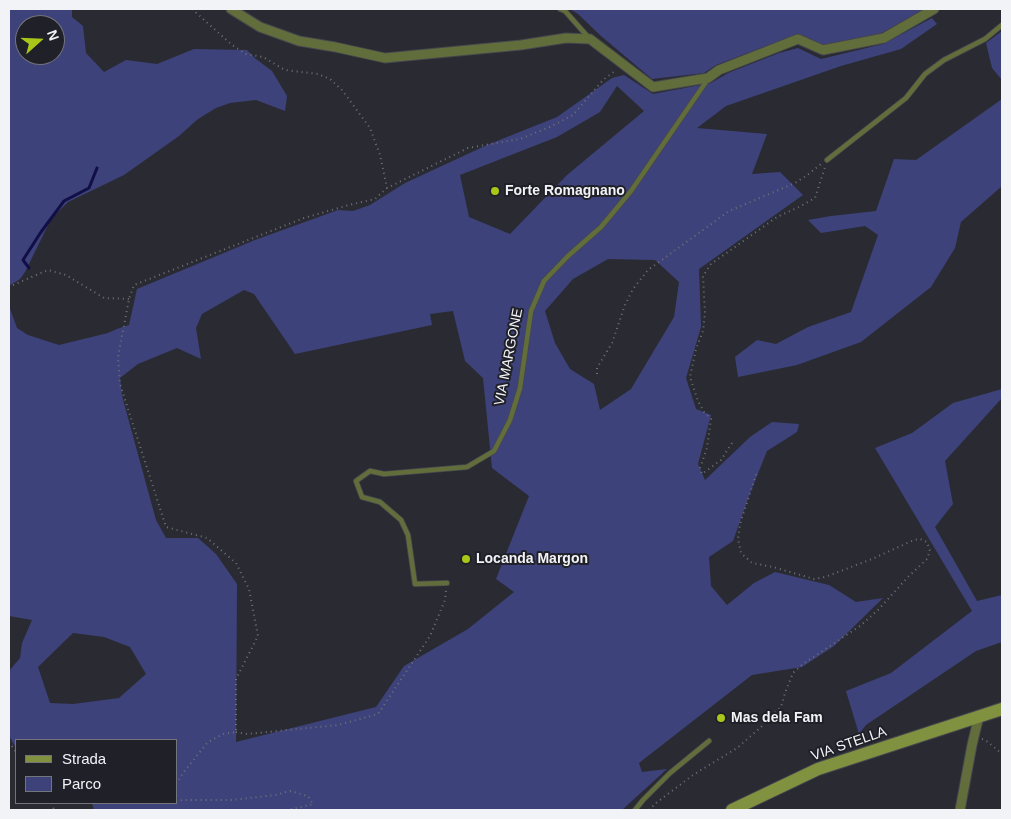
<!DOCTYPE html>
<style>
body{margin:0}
#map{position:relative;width:1011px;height:819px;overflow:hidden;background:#2a2b32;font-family:Helvetica,sans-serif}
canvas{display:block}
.frame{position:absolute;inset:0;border:10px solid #f2f3f7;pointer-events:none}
.legend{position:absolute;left:15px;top:739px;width:162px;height:65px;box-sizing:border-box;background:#202128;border:1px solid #74757b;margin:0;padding:6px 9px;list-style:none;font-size:15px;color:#f2f3f7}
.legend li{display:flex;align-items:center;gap:10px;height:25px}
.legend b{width:25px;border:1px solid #74757b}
.north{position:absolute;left:15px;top:15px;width:50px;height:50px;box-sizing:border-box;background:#202128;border:1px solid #74757b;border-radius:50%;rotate:70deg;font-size:14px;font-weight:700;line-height:20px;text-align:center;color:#f2f3f7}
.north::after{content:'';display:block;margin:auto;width:18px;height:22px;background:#aac719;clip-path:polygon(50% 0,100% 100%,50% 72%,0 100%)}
</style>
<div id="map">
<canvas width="1011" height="819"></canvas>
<div class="frame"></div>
<ul class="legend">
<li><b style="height:6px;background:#809240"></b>Strada</li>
<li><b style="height:14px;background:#3d427a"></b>Parco</li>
</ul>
<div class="north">N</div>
</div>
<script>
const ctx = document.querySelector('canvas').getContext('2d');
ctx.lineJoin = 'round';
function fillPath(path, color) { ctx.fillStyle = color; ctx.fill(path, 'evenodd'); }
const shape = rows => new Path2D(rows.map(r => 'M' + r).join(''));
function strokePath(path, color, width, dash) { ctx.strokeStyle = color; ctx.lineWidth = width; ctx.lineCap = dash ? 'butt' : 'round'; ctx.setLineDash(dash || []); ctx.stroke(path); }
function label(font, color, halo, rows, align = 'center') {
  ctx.font = font + ' Helvetica,sans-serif'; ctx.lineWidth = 4; ctx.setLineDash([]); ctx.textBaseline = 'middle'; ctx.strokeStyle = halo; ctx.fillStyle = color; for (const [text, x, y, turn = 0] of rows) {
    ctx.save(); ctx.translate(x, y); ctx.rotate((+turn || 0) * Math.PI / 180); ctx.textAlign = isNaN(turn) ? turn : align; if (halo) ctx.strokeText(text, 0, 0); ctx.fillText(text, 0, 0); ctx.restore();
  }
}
fillPath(shape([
 [9,9,72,9,72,17,83,26,86,53,104,72,126,60,157,64,194,49,247,50,256,59,272,71,287,96,285,111,256,100,230,103,216,108,198,119,179,136,124,175,68,202,51,219,25,272,20,279,9,286],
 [25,25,55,25,55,55,25,55],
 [570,9,924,9,880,34,824,45,798,34,716,65,704,73,652,79,601,36,578,14],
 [932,18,937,24,901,49,841,66,726,106,697,128,767,134,752,174,780,172,803,195,699,269,701,327,686,378,696,409,711,415,698,464,705,480,750,437,772,422,799,424,797,432,767,451,749,496,733,541,709,557,711,586,727,605,754,583,775,572,829,585,856,602,883,598,834,646,802,667,752,675,639,763,642,772,667,769,622,810,94,810,92,803,176,803,176,740,16,740,16,748,9,736,9,671,20,658,22,643,32,620,9,616,9,306,17,328,28,335,59,345,108,333,117,329,129,325,137,289,255,240,338,210,353,211,370,205,405,183,487,145,557,117,612,78,624,75,653,94,711,83,728,73,779,53,798,48,821,59,883,44],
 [617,86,644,111,567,175,510,234,469,217,460,175,557,137,600,112],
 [608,259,655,260,679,282,674,317,631,389,600,410,594,384,570,369,555,343,545,311,573,279],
 [244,290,254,294,295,354,432,325,430,314,453,311,465,361,483,378,492,468,529,496,496,579,514,592,468,629,404,666,376,707,236,742,237,584,216,554,198,538,166,538,156,520,122,396,120,378,138,364,177,348,201,359,196,328,202,314],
 [73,633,104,637,130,647,146,674,119,698,73,704,50,703,38,667],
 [1002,31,1002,80,992,68,986,43],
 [1002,99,1002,186,961,222,955,248,931,287,861,342,797,365,738,377,735,357,757,340,776,344,808,327,851,312,878,235,865,226,821,233,808,220,831,216,876,211,894,159,916,160],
 [1002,389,1002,398,945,461,953,504,935,527,977,601,1002,595,1002,642,976,651,866,725,859,734,846,691,891,673,972,611,875,448,912,433,953,403]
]), '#3d427a');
strokePath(shape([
 [29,268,23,260,41,232,64,201,89,188,97,168]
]), '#120e46', 3);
const lane = shape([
 [560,9,565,11,589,38],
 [827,160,906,98,925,74,944,60,985,39,1002,25],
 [447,583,415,584,408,535,401,520,380,502,362,497,356,481,370,471,384,474,467,467,494,451,510,420,520,388,531,311,544,281,568,256,601,227,631,191,708,79],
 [635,810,643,800,670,773,709,741]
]);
const street = shape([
 [231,9,260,27,299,41,335,47,385,58,521,45,566,38,590,39,653,87,708,78,719,70,798,39,823,50,884,38,934,9],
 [960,810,972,745,979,716]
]);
const secondary = shape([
 [732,810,818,769,1002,709]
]);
strokePath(lane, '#46474e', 6);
strokePath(street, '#46474e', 11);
strokePath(secondary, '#46474e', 14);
strokePath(shape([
 [192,9,232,45,246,54,263,57,285,70,318,74,330,79,342,90,370,128,380,155,387,188,468,148,520,139,550,127,573,115,603,80,615,71],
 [9,288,13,285,48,270,66,275,104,298,129,299],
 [597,374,597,368,612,343,625,305,633,289,648,270,729,211,795,183,806,176,821,164],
 [732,443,721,460,702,474,700,468,707,448,711,419,704,412,698,401,690,377,696,349,703,331,705,313,703,276,711,264,777,217,799,207,815,198,825,167],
 [236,732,247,734,338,725,378,714,430,636,445,600,446,590],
 [982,739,988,742,1002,754],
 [9,742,16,752],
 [176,784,183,773,208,742,223,734,236,732,236,679,258,636,249,589,236,563,207,538,166,527,120,384,118,357,129,299,134,285,304,218,349,205,375,199,387,188],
 [176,802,182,800,232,800,275,795,290,791,308,796,313,804,288,810],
 [52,803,54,810],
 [168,803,169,804,173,803],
 [649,810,656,803,693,775,737,748,760,728,781,707,785,693,793,673,803,664,860,626,878,610,908,577,927,559,930,551,927,542,920,539,914,540,872,559,825,577,814,579,773,567,752,563,741,553,738,539,740,524,757,472]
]), '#707177', 2, [1, 4]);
strokePath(lane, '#626d3c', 4.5);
strokePath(street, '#626d3c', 9);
strokePath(secondary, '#809240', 12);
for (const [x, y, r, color] of [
 [495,191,5,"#aac719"],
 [466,559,5,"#aac719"],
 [721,718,5,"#aac719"]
]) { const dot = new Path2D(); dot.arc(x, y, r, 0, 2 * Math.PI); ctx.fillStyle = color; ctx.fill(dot); strokePath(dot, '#202128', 2); }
label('bold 14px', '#f2f3f7', '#202128', [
 ["Forte Romagnano",505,191],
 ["Locanda Margon",476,559],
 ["Mas dela Fam",731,718]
], 'left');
label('14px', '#f2f3f7', '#202128', [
 ["VIA MARGONE",509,357,-79],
 ["VIA STELLA",849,744,-19]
]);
</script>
